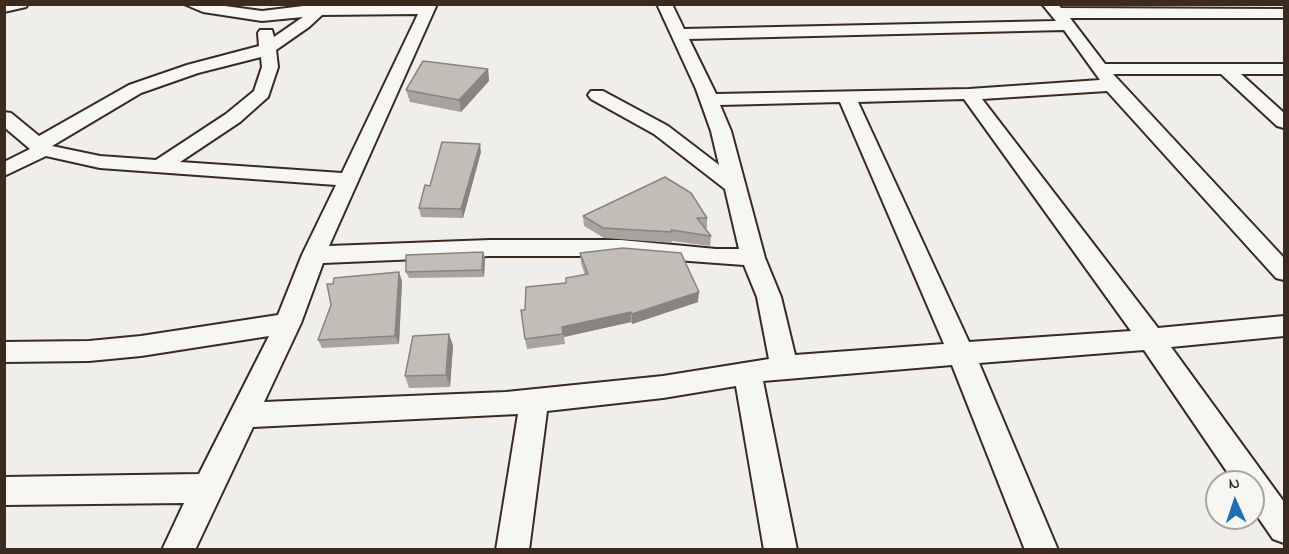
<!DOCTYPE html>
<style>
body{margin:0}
#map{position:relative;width:1289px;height:554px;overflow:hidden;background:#efeeea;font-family:"Indie Flower",sans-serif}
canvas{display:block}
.frame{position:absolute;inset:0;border:6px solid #3b2a1e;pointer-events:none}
.north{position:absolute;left:1205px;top:470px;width:60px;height:60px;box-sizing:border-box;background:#f6f6f2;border:2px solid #aba49d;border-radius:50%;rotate:357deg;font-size:16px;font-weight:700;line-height:24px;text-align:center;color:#3b2a1e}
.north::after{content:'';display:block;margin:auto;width:21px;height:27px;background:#1f6fb2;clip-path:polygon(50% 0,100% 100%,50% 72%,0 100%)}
</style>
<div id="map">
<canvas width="1289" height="554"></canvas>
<div class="frame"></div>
<div class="north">N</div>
</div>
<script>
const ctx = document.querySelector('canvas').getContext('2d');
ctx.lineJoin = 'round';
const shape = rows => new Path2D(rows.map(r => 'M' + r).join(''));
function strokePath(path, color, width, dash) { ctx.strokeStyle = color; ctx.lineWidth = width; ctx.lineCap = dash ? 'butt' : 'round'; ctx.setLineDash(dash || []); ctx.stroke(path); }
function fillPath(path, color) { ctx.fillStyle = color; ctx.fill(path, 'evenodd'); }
const minor = shape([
 [4,4,28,4,26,7,4,12,4,4],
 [184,4,210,4,262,11,320,4,437,4,329,246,490,240,621,240,716,249,739,249,725,189,654,134,591,99,588,95,591,91,603,91,668,126,719,165,711,131,696,89,657,4,672,4,684,29,1056,21,1042,4,1058,4,1061,8,1284,9,1284,18,1070,18,1105,64,1284,64,1284,74,1241,74,1284,113,1284,128,1277,126,1221,74,1113,74,1284,258,1284,280,1276,278,1107,91,982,99,1158,328,1284,316,1284,336,1171,347,1284,502,1284,543,1273,539,1253,510,1253,482,1234,482,1144,350,979,363,1058,550,1025,550,952,365,763,381,797,550,764,550,736,386,663,398,547,411,529,550,496,550,518,414,253,427,195,550,162,550,184,503,4,505,4,477,199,474,269,336,141,356,89,361,4,362,4,342,89,341,141,336,278,315,302,255,336,185,100,168,46,156,4,176,4,162,30,149,4,127,4,112,11,113,39,136,129,85,187,65,259,46,258,33,260,30,272,30,274,37,303,17,262,21,203,12,184,4],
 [418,14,342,173,180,162,240,122,268,97,278,67,276,50,309,27,322,15,418,14],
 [1064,30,1100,80,969,89,716,94,689,39,1064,30],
 [261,57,262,67,254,91,226,114,156,160,100,156,52,146,141,93,198,73,261,57],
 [964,99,1131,331,969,342,858,102,964,99],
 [840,102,944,344,795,355,781,297,765,258,731,131,720,105,840,102],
 [490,256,621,256,744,265,757,297,769,359,663,376,506,392,264,402,301,323,323,263,490,256]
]);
strokePath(minor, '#3b2a1e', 4);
fillPath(minor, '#f6f6f2');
fillPath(shape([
 [488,69,489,81,461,112,410,102,406,90],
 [481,152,463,218,421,217,419,208,430,186],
 [583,216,707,218,707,228,705,228,711,236,710,246,672,241,672,243,604,238,584,226],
 [483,252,485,258,484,277,409,278,406,272],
 [580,253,698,302,632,324,631,322,564,337,565,344,527,349,525,339,525,310,566,283,585,275,581,263],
 [402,281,399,344,322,348,318,340],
 [449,334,453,346,450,387,409,388,405,376]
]), '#a7a39d');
fillPath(shape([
 [488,69,489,81,461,112,459,100],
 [480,144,481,152,463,218,461,209],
 [483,252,485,258,484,277,482,270],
 [399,272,402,281,399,344,395,336],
 [699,292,698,302,632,324,632,314],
 [631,312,631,322,564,337,562,327],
 [449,334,453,346,450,387,446,375]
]), '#888480');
const building = shape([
 [423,61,488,69,459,100,406,90,423,61],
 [442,142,480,144,461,209,419,208,425,185,430,186,442,142],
 [665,177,691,193,707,218,697,218,711,236,671,230,672,232,603,228,583,216,665,177],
 [623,248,681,253,699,292,632,314,631,312,562,327,563,334,525,339,521,310,525,310,526,287,566,283,566,278,588,274,580,253,623,248],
 [483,252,482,270,406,272,406,255,483,252],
 [399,272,395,336,318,340,331,305,327,284,333,284,334,278,399,272],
 [449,334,446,375,405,376,413,336,449,334]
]);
fillPath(building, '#c2bdb7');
strokePath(building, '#888480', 1.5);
</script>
